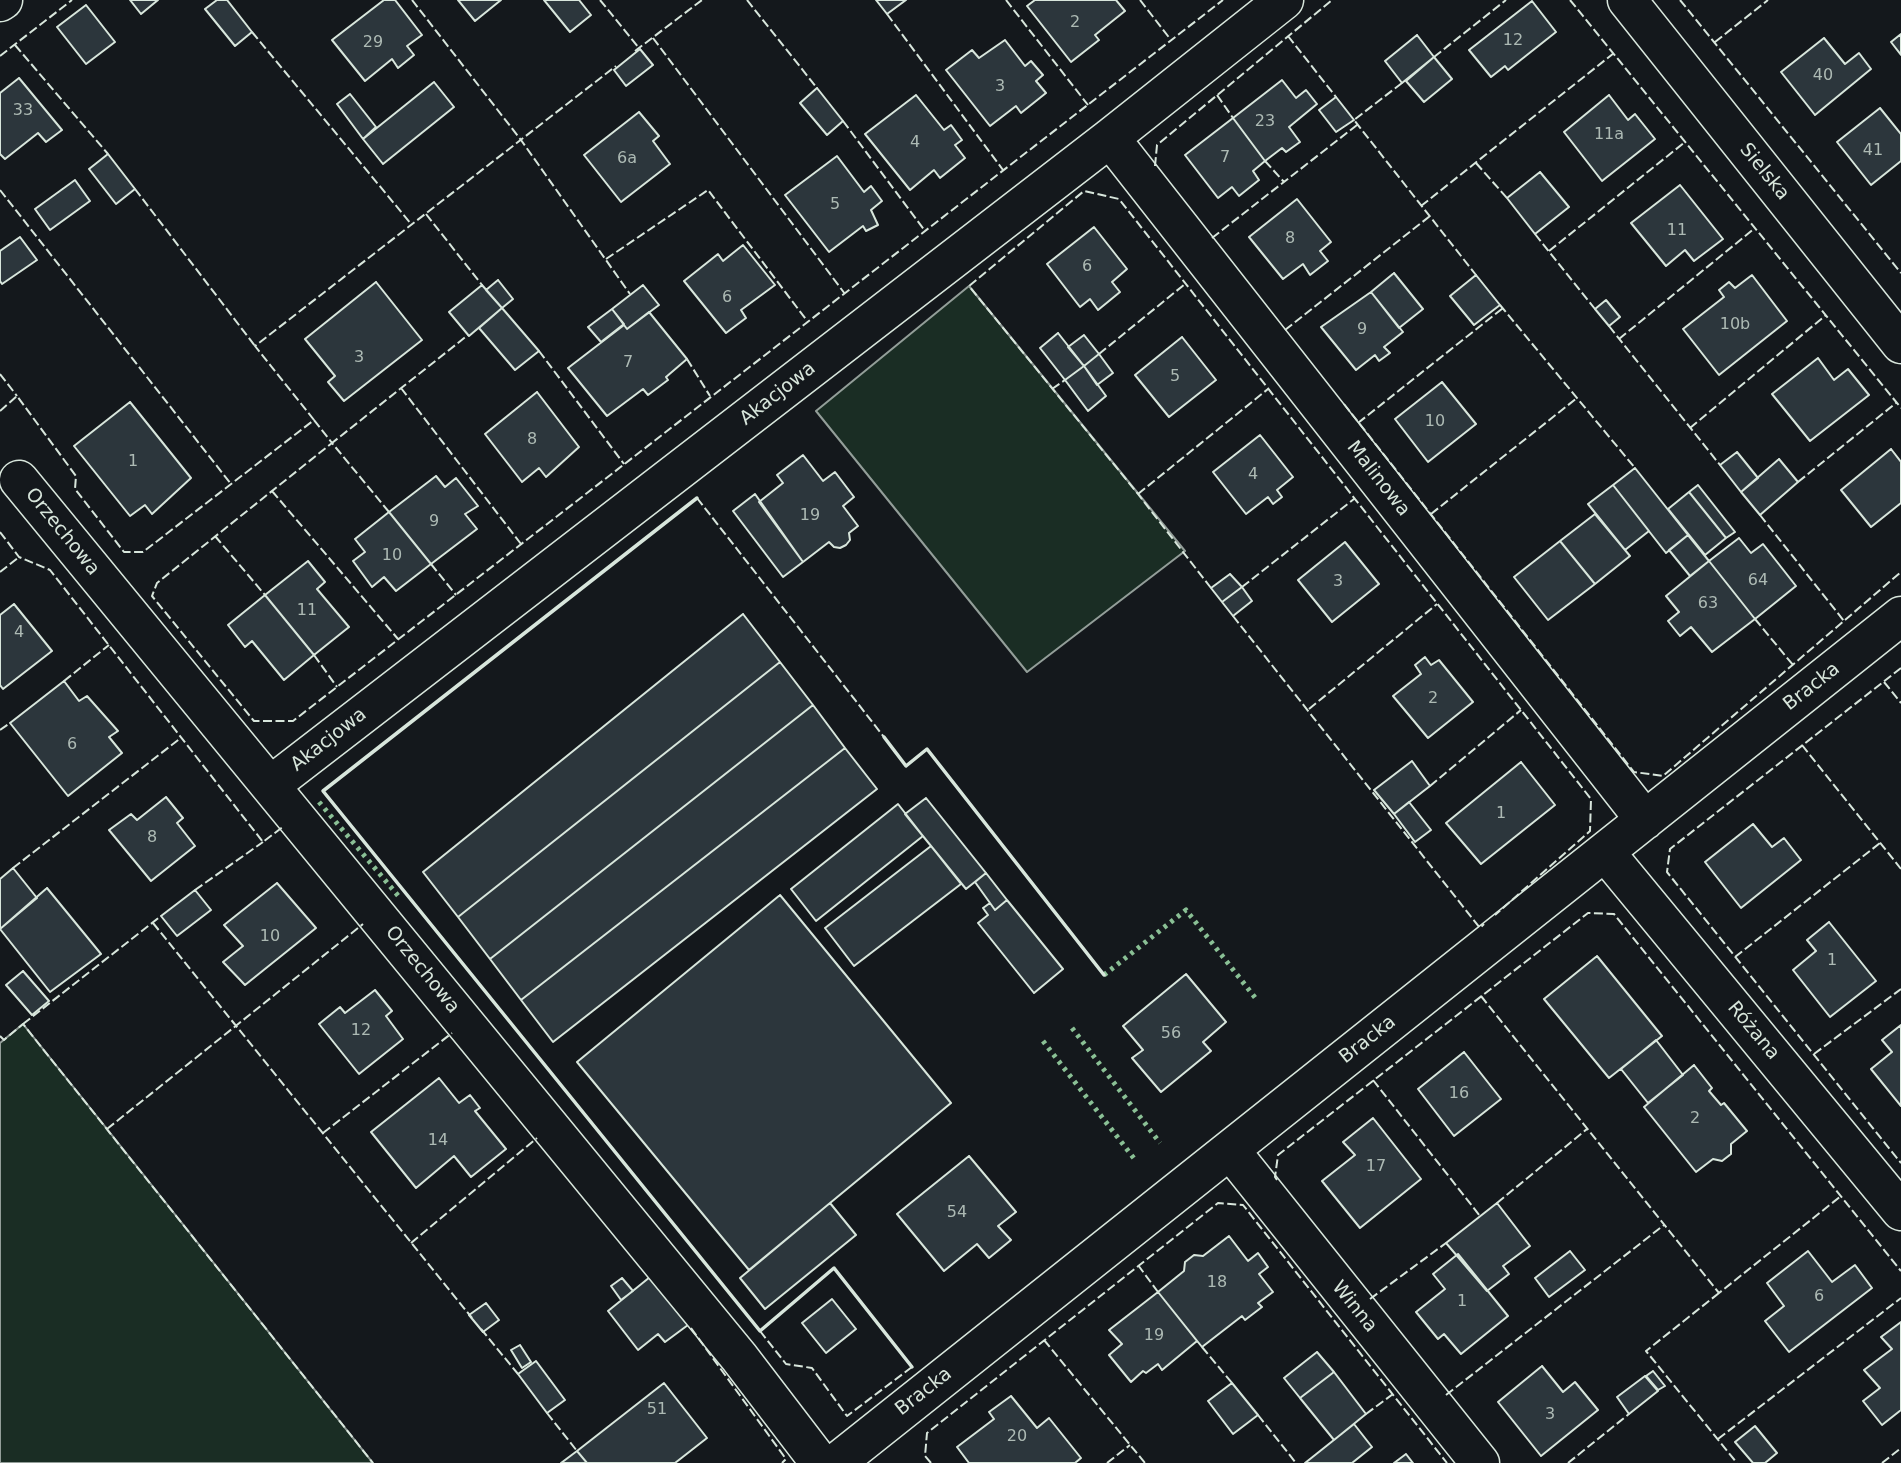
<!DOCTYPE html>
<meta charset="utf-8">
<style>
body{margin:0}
canvas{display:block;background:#14181c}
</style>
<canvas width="1901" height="1463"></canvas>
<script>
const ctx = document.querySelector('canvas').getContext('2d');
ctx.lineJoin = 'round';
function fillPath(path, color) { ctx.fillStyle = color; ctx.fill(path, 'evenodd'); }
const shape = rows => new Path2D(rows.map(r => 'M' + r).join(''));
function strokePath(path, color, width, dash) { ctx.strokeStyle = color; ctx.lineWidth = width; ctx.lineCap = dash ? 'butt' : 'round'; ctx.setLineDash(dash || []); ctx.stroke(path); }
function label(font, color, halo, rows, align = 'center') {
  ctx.font = font + ' "DejaVu Sans",sans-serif'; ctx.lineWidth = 5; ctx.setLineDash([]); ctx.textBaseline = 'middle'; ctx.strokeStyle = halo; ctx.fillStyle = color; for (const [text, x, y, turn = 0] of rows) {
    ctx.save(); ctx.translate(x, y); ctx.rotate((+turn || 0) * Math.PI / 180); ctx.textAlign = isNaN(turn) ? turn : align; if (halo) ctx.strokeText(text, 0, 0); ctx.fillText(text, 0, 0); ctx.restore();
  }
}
const green = shape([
 [969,286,1185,551,1027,672,816,411,969,286],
 [23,1024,107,1129,373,1463,0,1463,0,1043,23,1024]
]);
fillPath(green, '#1a2d24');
strokePath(green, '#939e99', 2);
const building = shape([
 [130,0,158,0,141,14,130,0],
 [217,0,227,0,252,32,235,46,205,9,217,0],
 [384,0,395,0,422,35,407,46,414,55,398,68,392,59,365,81,332,40,384,0],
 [458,0,501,0,475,21,458,0],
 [544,0,579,0,591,15,570,32,544,0],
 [876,0,906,0,887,14,876,0],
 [1035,0,1116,0,1125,11,1095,35,1099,40,1071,62,1027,6,1035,0],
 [1532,1,1556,32,1508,70,1505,66,1491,77,1469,50,1532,1],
 [86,5,115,42,86,64,57,27,86,5],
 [1901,34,1901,55,1891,42,1901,34],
 [1417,35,1434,57,1402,83,1385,61,1417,35],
 [1824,38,1845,64,1859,53,1871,69,1815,115,1781,72,1824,38],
 [1005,40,1025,66,1031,61,1043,75,1036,81,1046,93,1021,113,1016,106,990,126,946,70,972,50,979,58,1005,40],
 [640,49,653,65,626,86,614,70,640,49],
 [1434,57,1452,79,1424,102,1406,81,1434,57],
 [19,78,62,130,46,142,38,133,5,159,0,154,0,93,19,78],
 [1282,80,1296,98,1306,90,1317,104,1289,127,1300,142,1286,152,1282,148,1265,161,1233,118,1282,80],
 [434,82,454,107,383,164,363,139,434,82],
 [817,88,843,121,827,135,800,103,817,88],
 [350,94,376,127,363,139,337,104,350,94],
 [916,95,944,130,951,125,962,140,955,145,965,158,940,178,934,170,910,190,865,134,916,95],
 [1609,95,1628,120,1635,114,1655,139,1602,181,1564,132,1609,95],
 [1336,97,1354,120,1336,132,1319,110,1336,97],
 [1880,108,1901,134,1901,161,1871,185,1837,142,1880,108],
 [639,112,659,136,653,141,670,164,621,202,584,155,639,112],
 [1233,118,1265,161,1253,171,1259,180,1239,196,1232,187,1218,198,1185,155,1233,118],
 [108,154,135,189,116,204,89,169,108,154],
 [837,156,864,192,871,186,882,201,871,210,878,225,866,231,863,226,829,252,785,195,837,156],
 [1540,172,1569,207,1535,234,1507,198,1540,172],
 [75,180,90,201,50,230,35,209,75,180],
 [1680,185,1723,239,1694,261,1685,250,1666,266,1631,223,1680,185],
 [1297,199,1331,242,1320,251,1328,261,1310,275,1303,264,1283,279,1249,237,1297,199],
 [1094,227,1127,269,1112,282,1120,292,1098,310,1090,299,1080,307,1047,264,1094,227],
 [20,237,37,260,2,284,0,281,0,251,20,237],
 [743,245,775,285,741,310,746,318,726,333,684,281,718,254,723,261,743,245],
 [1394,273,1423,309,1399,328,1371,292,1394,273],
 [1476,275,1500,305,1474,325,1450,296,1476,275],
 [1752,275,1787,321,1719,375,1683,329,1724,297,1719,290,1729,282,1735,288,1752,275],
 [498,280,513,299,502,308,486,290,498,280],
 [376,282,422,340,344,401,328,382,335,376,305,339,376,282],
 [482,285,502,308,469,336,449,312,482,285],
 [643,285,659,305,627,329,612,309,643,285],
 [1371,292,1403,332,1384,347,1390,353,1379,361,1375,355,1356,370,1321,327,1371,292],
 [1606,300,1620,317,1609,326,1595,309,1606,300],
 [502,308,539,351,515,370,479,328,502,308],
 [612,309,624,324,601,342,588,327,612,309],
 [649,312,687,359,666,377,668,380,648,395,643,389,607,416,568,368,624,325,627,329,649,312],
 [1058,333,1084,366,1065,380,1040,348,1058,333],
 [1084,335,1099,354,1084,366,1068,347,1084,335],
 [1182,337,1216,380,1169,417,1135,375,1182,337],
 [1099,354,1113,373,1097,385,1084,366,1099,354],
 [1818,358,1834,380,1848,369,1869,395,1810,441,1772,394,1818,358],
 [1084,366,1106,396,1088,411,1065,380,1084,366],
 [1442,382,1476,424,1428,462,1395,419,1442,382],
 [537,392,579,447,546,477,539,468,522,482,485,434,537,392],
 [130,402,191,478,152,514,145,505,130,516,74,446,130,402],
 [1260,435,1293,477,1277,490,1282,497,1273,504,1268,497,1246,514,1213,472,1260,435],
 [1891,449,1901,462,1901,503,1871,527,1841,490,1891,449],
 [1737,452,1758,478,1741,492,1720,465,1737,452],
 [803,455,823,481,835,472,854,497,843,506,858,526,849,533,850,540,846,545,840,548,834,547,829,542,803,562,759,502,783,483,777,475,803,455],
 [1779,459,1798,482,1760,515,1741,492,1779,459],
 [1635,468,1688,535,1666,553,1613,485,1635,468],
 [436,476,445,487,456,478,478,506,465,514,477,529,431,564,389,512,436,476],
 [1613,485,1649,531,1625,550,1588,504,1613,485],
 [1698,485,1735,532,1726,538,1689,492,1698,485],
 [1689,492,1726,538,1705,555,1668,509,1689,492],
 [755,494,803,562,783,577,733,511,755,494],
 [389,512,431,564,396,591,384,577,372,587,353,561,365,552,355,539,389,512],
 [1595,514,1630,556,1595,584,1560,541,1595,514],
 [1688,535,1709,561,1690,576,1669,550,1688,535],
 [1739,538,1751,553,1763,544,1796,586,1755,619,1709,561,1739,538],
 [1560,541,1595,584,1548,620,1514,577,1560,541],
 [1345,542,1379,584,1332,622,1298,580,1345,542],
 [308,561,325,582,317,589,349,627,314,655,265,595,308,561],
 [1709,561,1755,619,1712,652,1691,627,1680,636,1668,621,1679,612,1666,596,1709,561],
 [1230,574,1242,587,1222,602,1211,588,1230,574],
 [1242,587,1252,601,1233,616,1222,602,1242,587],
 [265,595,314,655,284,680,252,641,245,647,228,625,265,595],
 [14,604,52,651,3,689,0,685,0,615,14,604],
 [743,614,780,662,458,917,423,872,743,614],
 [1425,657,1431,665,1439,660,1473,702,1428,738,1393,696,1421,674,1415,665,1425,657],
 [780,662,813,705,490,959,458,917,780,662],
 [64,681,79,701,87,696,118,731,109,737,122,753,68,796,10,723,64,681],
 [813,705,845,748,521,1000,490,959,813,705],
 [845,748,877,789,553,1042,521,1000,845,748],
 [1412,761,1430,786,1394,814,1374,790,1412,761],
 [1521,762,1555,805,1481,864,1446,823,1521,762],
 [166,797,183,818,177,823,195,846,151,881,109,830,131,814,137,820,166,797],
 [926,798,986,873,966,889,905,814,926,798],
 [1409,802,1431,830,1415,842,1394,814,1409,802],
 [898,804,923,836,816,921,791,889,898,804],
 [1753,824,1772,847,1784,838,1801,860,1741,908,1705,862,1753,824],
 [931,846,961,884,854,966,825,928,931,846],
 [13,868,37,898,0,929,0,879,13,868],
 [986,873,1007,900,995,910,975,882,986,873],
 [277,883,316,928,245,985,223,962,243,946,224,925,277,883],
 [47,888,101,954,50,992,0,929,47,888],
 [195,890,211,910,177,936,161,916,195,890],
 [780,895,951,1103,749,1270,577,1062,780,895],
 [1007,900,1063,969,1034,993,978,923,988,915,983,908,990,903,995,910,1007,900],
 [1829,922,1876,981,1830,1017,1793,970,1816,951,1807,940,1829,922],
 [1597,956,1662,1036,1609,1078,1544,999,1597,956],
 [23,971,49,1001,32,1015,6,985,23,971],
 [1186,974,1226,1022,1203,1042,1211,1051,1161,1092,1132,1058,1143,1050,1123,1026,1186,974],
 [375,990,392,1011,386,1016,403,1039,359,1074,319,1024,340,1007,345,1013,375,990],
 [1901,1025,1901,1106,1871,1069,1892,1052,1882,1040,1901,1025],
 [1656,1040,1683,1075,1648,1103,1621,1069,1656,1040],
 [1464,1052,1501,1099,1454,1136,1418,1089,1464,1052],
 [1694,1065,1712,1088,1709,1091,1721,1105,1724,1103,1747,1131,1731,1144,1731,1154,1722,1161,1713,1159,1696,1172,1644,1107,1694,1065],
 [439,1078,459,1103,470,1095,480,1108,475,1111,506,1149,471,1177,454,1156,416,1188,371,1132,439,1078],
 [1373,1118,1421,1179,1360,1228,1322,1181,1355,1155,1343,1142,1373,1118],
 [969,1156,1016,1212,998,1226,1011,1240,989,1258,977,1244,944,1271,897,1214,969,1156],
 [830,1203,856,1235,765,1309,740,1278,830,1203],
 [1497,1203,1530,1246,1503,1266,1509,1274,1487,1291,1446,1243,1497,1203],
 [1229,1236,1248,1261,1258,1253,1268,1267,1259,1274,1273,1292,1258,1303,1262,1307,1245,1320,1242,1316,1202,1347,1158,1292,1184,1271,1185,1262,1194,1255,1203,1256,1229,1236],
 [1570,1251,1585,1270,1549,1297,1535,1278,1570,1251],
 [1808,1251,1832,1282,1855,1265,1872,1288,1789,1352,1765,1321,1784,1306,1767,1283,1808,1251],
 [1458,1254,1508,1316,1461,1354,1444,1334,1438,1339,1416,1312,1445,1289,1433,1274,1458,1254],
 [650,1277,688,1325,665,1342,658,1334,638,1350,608,1311,650,1277],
 [622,1278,633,1291,621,1300,611,1286,622,1278],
 [1158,1292,1197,1341,1162,1370,1158,1364,1146,1373,1143,1371,1131,1382,1109,1355,1122,1344,1109,1330,1158,1292],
 [832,1299,856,1329,826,1353,802,1323,832,1299],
 [486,1303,499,1320,483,1332,469,1315,486,1303],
 [1901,1322,1901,1410,1882,1425,1863,1401,1880,1388,1864,1370,1892,1349,1881,1337,1901,1322],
 [520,1345,531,1362,522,1368,511,1350,520,1345],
 [1317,1352,1334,1372,1300,1398,1284,1378,1317,1352],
 [536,1361,565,1400,547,1413,518,1374,536,1361],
 [1542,1366,1563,1392,1575,1382,1598,1410,1541,1456,1498,1402,1542,1366],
 [1653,1371,1665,1386,1658,1390,1646,1376,1653,1371],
 [1334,1372,1366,1414,1334,1440,1300,1398,1334,1372],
 [1645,1376,1658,1391,1629,1414,1617,1397,1645,1376],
 [664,1383,707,1438,675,1463,587,1463,577,1451,664,1383],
 [1232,1383,1258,1415,1233,1434,1208,1401,1232,1383],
 [1011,1396,1037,1428,1049,1418,1081,1458,1075,1463,969,1463,957,1447,994,1419,989,1412,1011,1396],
 [1354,1424,1372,1447,1352,1463,1305,1463,1354,1424],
 [1755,1426,1777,1453,1765,1463,1753,1463,1735,1442,1755,1426],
 [577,1451,587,1463,561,1463,577,1451],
 [1406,1454,1413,1463,1394,1463,1406,1454]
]);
fillPath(building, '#2c363c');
strokePath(building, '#d8e6dc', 2);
const minor = shape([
 [1627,0,1901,344],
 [0,2,3,0],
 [1110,138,1645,820],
 [19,480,739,1357,820,1463],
 [271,785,1110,138,1284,0],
 [1605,852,1901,1211],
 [1230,1150,1480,1463],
 [836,1463,1901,616]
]);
strokePath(minor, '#d8e6dc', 41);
strokePath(minor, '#14181c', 38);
strokePath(shape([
 [319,802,400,898],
 [1104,975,1186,910,1257,1000],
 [1072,1028,1160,1143],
 [1043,1041,1136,1161]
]), '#8ac095', 5, [3.5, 5]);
strokePath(shape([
 [412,0,521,140,630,294],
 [600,0,639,48],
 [747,0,817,88],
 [1006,0,1088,105],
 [1140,0,1171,40],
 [1570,0,1901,408],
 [1680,0,1901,273],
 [887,14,1003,170],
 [252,32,412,225],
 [1288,36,1336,97],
 [653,38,845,294],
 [1715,42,1768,0],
 [15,45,108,154],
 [635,51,702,0],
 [0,56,72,0],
 [1434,57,1506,0],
 [1402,83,1354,120,1476,275],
 [1217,95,1233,118],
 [843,121,925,231],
 [1265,161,1284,182],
 [1476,163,1507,198],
 [1155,166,1157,145,1332,0],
 [135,189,255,346],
 [0,190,231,484],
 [1421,206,1614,53],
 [426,214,482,285],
 [1535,234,1595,309],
 [1212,238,1357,125],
 [1549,251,1685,142],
 [606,259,708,190,808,322],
 [1500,305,1635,468],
 [1609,326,1720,465],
 [1285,330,1430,216],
 [1619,339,1755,228],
 [539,351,624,464],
 [1099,354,1185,284],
 [687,359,710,396],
 [0,374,17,396],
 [401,388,521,544],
 [1052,389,1065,380],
 [1344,404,1634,772,1663,776,1901,572],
 [0,411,17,396,76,476,75,489,124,552,143,552,314,420,332,443,157,583,152,596,254,721,293,721,1223,0],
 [314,420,255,346,616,66],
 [1358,423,1503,308],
 [1690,428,1826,315],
 [1798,482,1896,403],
 [272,491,398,639],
 [1138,494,1268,389],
 [697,498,884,737],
 [389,512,332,443,468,335],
 [1431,514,1577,398],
 [1760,515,1844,621],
 [0,532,19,557,50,570,263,842,284,826],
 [215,536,265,595],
 [431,564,456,595],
 [0,572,19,557],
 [1242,587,1354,499],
 [1211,588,1138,494,969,286,1084,191,1119,199,1591,799,1590,831,1495,915],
 [1233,616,1480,928,1484,924],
 [1755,619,1793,665],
 [314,655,337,687],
 [1901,668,1670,849,1667,872,1901,1163],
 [64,681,109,645],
 [1884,682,1901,703],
 [1309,709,1437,604],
 [0,730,10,723],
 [1802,745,1901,869],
 [1430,786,1521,710],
 [13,868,182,737],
 [195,890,263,842],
 [153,923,472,1318],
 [1735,957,1880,843],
 [1481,996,1719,1293,1841,1196],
 [23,1024,161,916],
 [0,1036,4,1040,23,1024,373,1463],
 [1814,1054,1901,989],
 [1373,1080,1480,1216],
 [107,1129,363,924],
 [323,1133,452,1033],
 [1277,1180,1275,1177,1278,1155,1588,913,1614,914,1901,1271],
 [1497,1203,1587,1129],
 [411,1243,537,1138],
 [1138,1265,1158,1292],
 [1719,1293,1646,1351,1737,1463],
 [1370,1299,1446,1243],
 [691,1328,786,1459,782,1463],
 [481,1329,518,1374],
 [760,1331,786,1364,812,1368,847,1416,912,1367],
 [1044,1340,1145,1463],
 [1202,1347,1232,1383],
 [1446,1395,1664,1225],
 [547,1413,577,1451],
 [1366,1414,1393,1394],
 [1258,1415,1296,1463],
 [1718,1439,1901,1298],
 [931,1463,925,1456,927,1433,1218,1203,1243,1205,1447,1463],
 [1107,1463,1130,1445],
 [1568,1463,1629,1414],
 [1882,1463,1901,1448]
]), '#d8e6dc', 2, [9, 3.5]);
strokePath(shape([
 [697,498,323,791,760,1331,834,1268,912,1367],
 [884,737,906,766,927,749,1104,975]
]), '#d8e6dc', 3.5);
label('16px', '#adbab4', null, [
 ["2",1075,23],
 ["12",1513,41],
 ["29",373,43],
 ["40",1823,76],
 ["3",1000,87],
 ["33",23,111],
 ["23",1265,122],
 ["11a",1609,135],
 ["4",915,143],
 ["41",1873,151],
 ["7",1225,158],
 ["6a",627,159],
 ["5",835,205],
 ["11",1677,231],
 ["8",1290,239],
 ["6",1087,267],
 ["6",727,298],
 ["10b",1735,325],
 ["9",1362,330],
 ["3",359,358],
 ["7",628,363],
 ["5",1175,377],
 ["10",1435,422],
 ["8",532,440],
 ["1",133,462],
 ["4",1253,475],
 ["19",810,516],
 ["9",434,522],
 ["10",392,556],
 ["64",1758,581],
 ["3",1338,582],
 ["63",1708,604],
 ["11",307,611],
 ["4",19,633],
 ["2",1433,699],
 ["6",72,745],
 ["1",1501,814],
 ["8",152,838],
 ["10",270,937],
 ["1",1832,961],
 ["12",361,1031],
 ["56",1171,1034],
 ["16",1459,1094],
 ["2",1695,1119],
 ["14",438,1141],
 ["17",1376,1167],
 ["54",957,1213],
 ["18",1217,1283],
 ["6",1819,1297],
 ["1",1462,1302],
 ["19",1154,1336],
 ["51",657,1410],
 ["3",1550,1415],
 ["20",1017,1437]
]);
label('19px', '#d8e6dc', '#14181c', [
 ["Sielska",1764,172,51],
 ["Akacjowa",778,394,-38],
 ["Malinowa",1378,479,52],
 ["Orzechowa",62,532,51],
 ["Bracka",1812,687,-38],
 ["Akacjowa",329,740,-38],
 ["Orzechowa",422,970,51],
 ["Różana",1753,1031,50],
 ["Bracka",1368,1040,-38],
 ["Winna",1354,1307,51],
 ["Bracka",924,1392,-38]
]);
</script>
